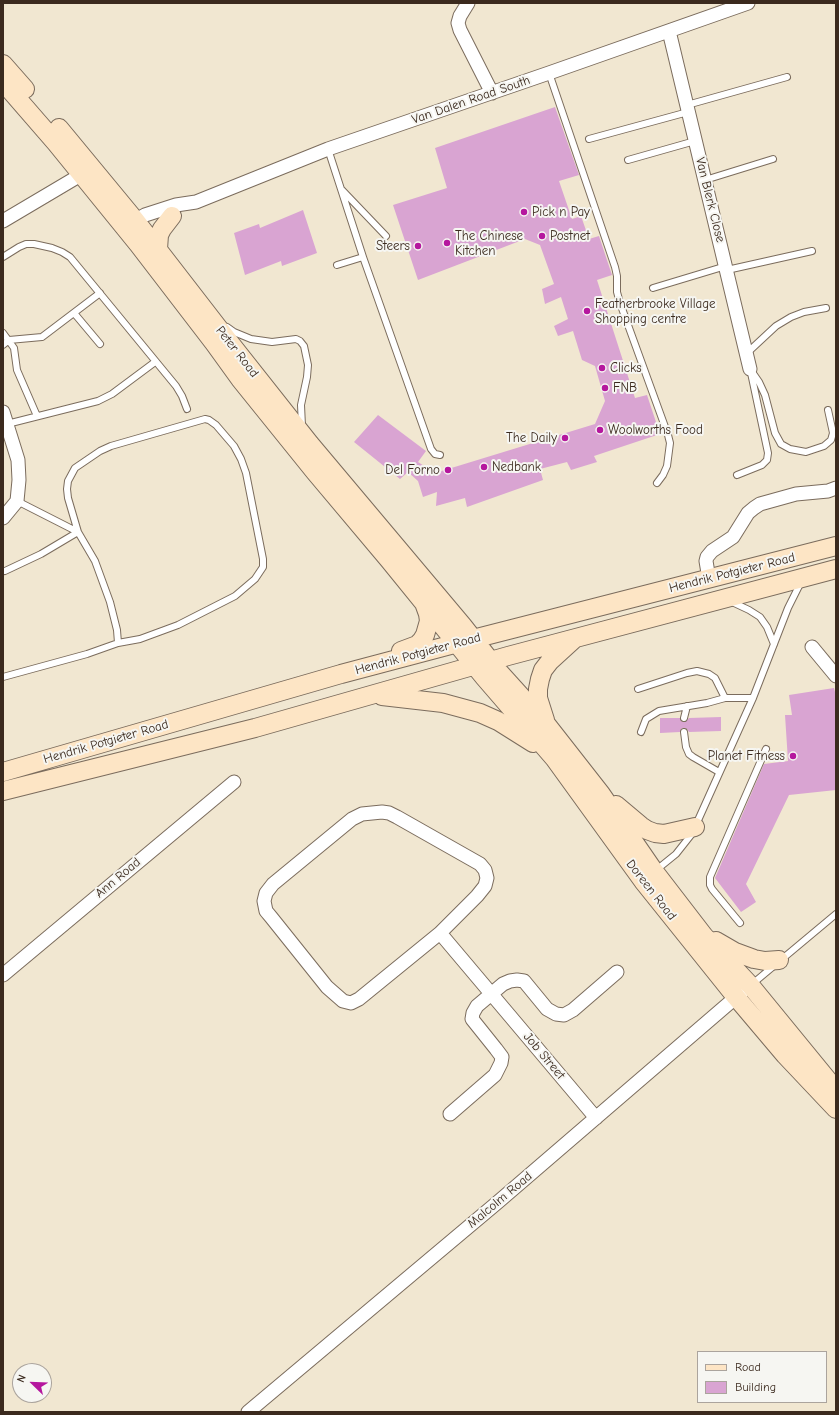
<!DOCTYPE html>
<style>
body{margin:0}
#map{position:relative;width:839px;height:1415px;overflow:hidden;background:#f1e7d1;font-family:"Comic Neue",sans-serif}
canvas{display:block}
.frame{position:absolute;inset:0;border:4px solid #3b2a1e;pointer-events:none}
.legend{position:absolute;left:697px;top:1351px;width:130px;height:52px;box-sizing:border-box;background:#f6f6f2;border:1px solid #aba49d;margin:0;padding:5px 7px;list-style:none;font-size:12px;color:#3b2a1e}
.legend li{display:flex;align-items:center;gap:8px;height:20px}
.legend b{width:20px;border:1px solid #aba49d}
.north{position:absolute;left:12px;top:1363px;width:40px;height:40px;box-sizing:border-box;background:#f6f6f2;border:1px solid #aba49d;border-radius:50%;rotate:293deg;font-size:11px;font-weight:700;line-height:16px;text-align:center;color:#3b2a1e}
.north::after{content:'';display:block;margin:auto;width:14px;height:18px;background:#b5179e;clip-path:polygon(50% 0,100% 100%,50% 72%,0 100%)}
</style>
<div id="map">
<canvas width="839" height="1415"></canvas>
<div class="frame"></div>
<ul class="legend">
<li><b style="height:5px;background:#fde5c5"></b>Road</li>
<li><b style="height:11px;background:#d9a4d2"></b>Building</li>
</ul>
<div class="north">N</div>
</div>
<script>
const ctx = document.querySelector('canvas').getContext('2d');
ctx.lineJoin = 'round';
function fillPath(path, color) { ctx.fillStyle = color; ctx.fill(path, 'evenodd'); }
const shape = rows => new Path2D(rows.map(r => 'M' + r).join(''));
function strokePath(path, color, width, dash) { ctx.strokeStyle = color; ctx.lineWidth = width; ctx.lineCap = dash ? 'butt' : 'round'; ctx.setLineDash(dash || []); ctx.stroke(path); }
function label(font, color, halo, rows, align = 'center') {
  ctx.font = font + ' "Comic Neue",sans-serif'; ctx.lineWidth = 4; ctx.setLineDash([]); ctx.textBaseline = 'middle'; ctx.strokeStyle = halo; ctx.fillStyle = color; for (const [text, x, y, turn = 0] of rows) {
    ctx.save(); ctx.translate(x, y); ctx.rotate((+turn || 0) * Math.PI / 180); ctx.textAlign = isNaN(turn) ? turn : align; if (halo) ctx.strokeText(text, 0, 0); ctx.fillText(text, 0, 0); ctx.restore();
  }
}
fillPath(shape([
 [555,107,579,175,559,181,572,219,581,216,589,239,599,236,612,275,597,280,635,398,647,395,660,434,594,456,597,462,571,470,567,462,540,469,543,480,467,507,465,498,436,506,437,492,423,497,418,481,408,472,400,479,354,442,378,415,426,451,418,462,435,473,595,424,605,401,595,366,582,360,573,331,558,336,554,326,568,319,561,297,545,304,542,289,554,284,540,245,525,239,418,280,393,205,447,188,435,148],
 [303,210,317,253,282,266,281,261,245,275,234,233,259,224,260,228],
 [834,688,836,696,836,790,789,795,746,884,756,902,741,912,715,878,764,764,788,761,785,715,792,715,789,695],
 [721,717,721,731,689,732,687,729,684,728,681,729,680,732,660,733,660,718,680,718,681,721,685,722,689,718]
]), '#d9a4d2');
const service = shape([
 [549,73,615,267,617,276,617,292,620,303,668,435,670,443,667,466,663,475,657,483],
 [687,105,787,77],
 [589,139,688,112],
 [328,149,363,257,431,449,435,454,440,455],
 [628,160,695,141],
 [705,180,773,159],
 [342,190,386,236],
 [3,257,19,247,26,244,34,244,52,248,62,252,70,257,176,386,182,396,187,409],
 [337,265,363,257],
 [727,270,812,251],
 [653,288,726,266],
 [74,313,100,344],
 [227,327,234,332,251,339,272,342,296,339,300,341,304,346,308,365,307,377,301,405,302,426],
 [3,333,14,348,17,370,37,416],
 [3,345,9,340,42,337,100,293],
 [747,353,776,326,791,317,804,312,826,308],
 [750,369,759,382,765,395,775,433,781,444,790,449,806,452,824,446,831,440,833,433,828,410],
 [7,424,98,401,112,394,155,362],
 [737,475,762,465,767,460,768,453,751,373],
 [5,571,41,554,78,532,68,498,67,489,68,481,75,468,100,451,111,446,205,419,209,420,216,425,234,446,241,459,246,473,263,559,263,567,255,579,235,596,178,625,140,639,118,643,117,630,110,602,95,561,78,532,17,501],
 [732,602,749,610,760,617,767,627,774,644],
 [3,677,87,654,118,643],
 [638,689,687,673,697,671,709,674,715,678,725,698],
 [684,718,687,706],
 [641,732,646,719,659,711,707,703,725,698,753,698],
 [684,732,686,747,689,754,693,757,719,772],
 [655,871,676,854,691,835,695,827,753,698,788,608,801,582],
 [740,923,712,889,710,885,710,877,766,749],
 [751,985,836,914]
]);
const minor = shape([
 [468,3,460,16,458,23,460,30,492,93],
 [669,31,750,369],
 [3,221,89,170],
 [127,225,145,215,176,205,196,202,328,149,549,73,748,3],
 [3,412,18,460,19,480,17,501,3,518],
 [709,579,706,561,707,557,712,551,733,537,748,513,754,508,760,504,796,494,828,491,836,488],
 [812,647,836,676],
 [382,812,389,813,397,817,480,864,485,870,487,878,485,886,477,896,440,933,359,999,351,1003,343,1001,327,987,271,917,266,911,264,901,266,893,273,884,352,819,362,814,382,812],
 [440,933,596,1118],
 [3,975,234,782],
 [450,1114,495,1075,501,1063,502,1057,496,1049,472,1019,473,1013,477,1006,503,984,510,981,517,980,524,981,547,1009,556,1014,564,1015,573,1010,617,972],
 [248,1412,498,1202,742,992]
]);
const secondary = shape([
 [3,64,25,89],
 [3,82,56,143,138,244,214,343,240,379,315,472,389,560,484,677,554,758,643,881,736,997,785,1055,836,1109],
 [59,128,135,220,227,339,310,444,463,626,500,673,547,725,601,794,654,871,704,936,750,985,836,1090],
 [158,249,159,235,162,229,172,216],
 [401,651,417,645,422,640,425,635,429,621,428,614,424,603],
 [382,696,443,703,480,713,498,721,533,743],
 [545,720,538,698,538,689,540,679,543,670,550,661,573,640],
 [3,772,341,674,473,639,836,546],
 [3,791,255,728,508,656,836,569],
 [616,805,641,826,647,830,655,833,664,834,695,827],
 [716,941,735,952,754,959,765,961,779,960]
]);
strokePath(service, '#7b6c5d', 8);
strokePath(minor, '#7b6c5d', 15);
strokePath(secondary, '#7b6c5d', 20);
strokePath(service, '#fff', 6);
strokePath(minor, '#fff', 13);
strokePath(secondary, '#fde5c5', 18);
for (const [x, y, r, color] of [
 [524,212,4,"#b5179e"],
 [542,236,4,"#b5179e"],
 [447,243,4,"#b5179e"],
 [418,246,4,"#b5179e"],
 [587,311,4,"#b5179e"],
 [602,368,4,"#b5179e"],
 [605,388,4,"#b5179e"],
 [600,430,4,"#b5179e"],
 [565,438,4,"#b5179e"],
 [484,467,4,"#b5179e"],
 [448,470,4,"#b5179e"],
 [793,756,4,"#b5179e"]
]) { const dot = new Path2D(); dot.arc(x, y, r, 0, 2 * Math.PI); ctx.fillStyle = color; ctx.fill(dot); strokePath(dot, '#f6f6f2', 1.5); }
label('13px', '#3b2a1e', '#f6f6f2', [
 ["Van Dalen Road South",471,100,-19],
 ["Van Blerk Close",710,200,76],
 ["Peter Road",237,352,52],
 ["Hendrik Potgieter Road",732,573,-14],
 ["Hendrik Potgieter Road",418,654,-15],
 ["Hendrik Potgieter Road",106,742,-16],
 ["Ann Road",118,878,-40],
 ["Doreen Road",651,890,52],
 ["Job Street",544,1056,50],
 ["Malcolm Road",500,1200,-40]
]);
label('13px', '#3b2a1e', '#f6f6f2', [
 ["Pick n Pay",532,212],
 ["The Chinese",455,236],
 ["Kitchen",455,251],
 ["Postnet",550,236],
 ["Steers",410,246,"right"],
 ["Featherbrooke Village",595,304],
 ["Shopping centre",595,319],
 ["Clicks",610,368],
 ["FNB",613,388],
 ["Woolworths Food",608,430],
 ["The Daily",557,438,"right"],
 ["Nedbank",492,467],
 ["Del Forno",440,470,"right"],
 ["Planet Fitness",785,756,"right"]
], 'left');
</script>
